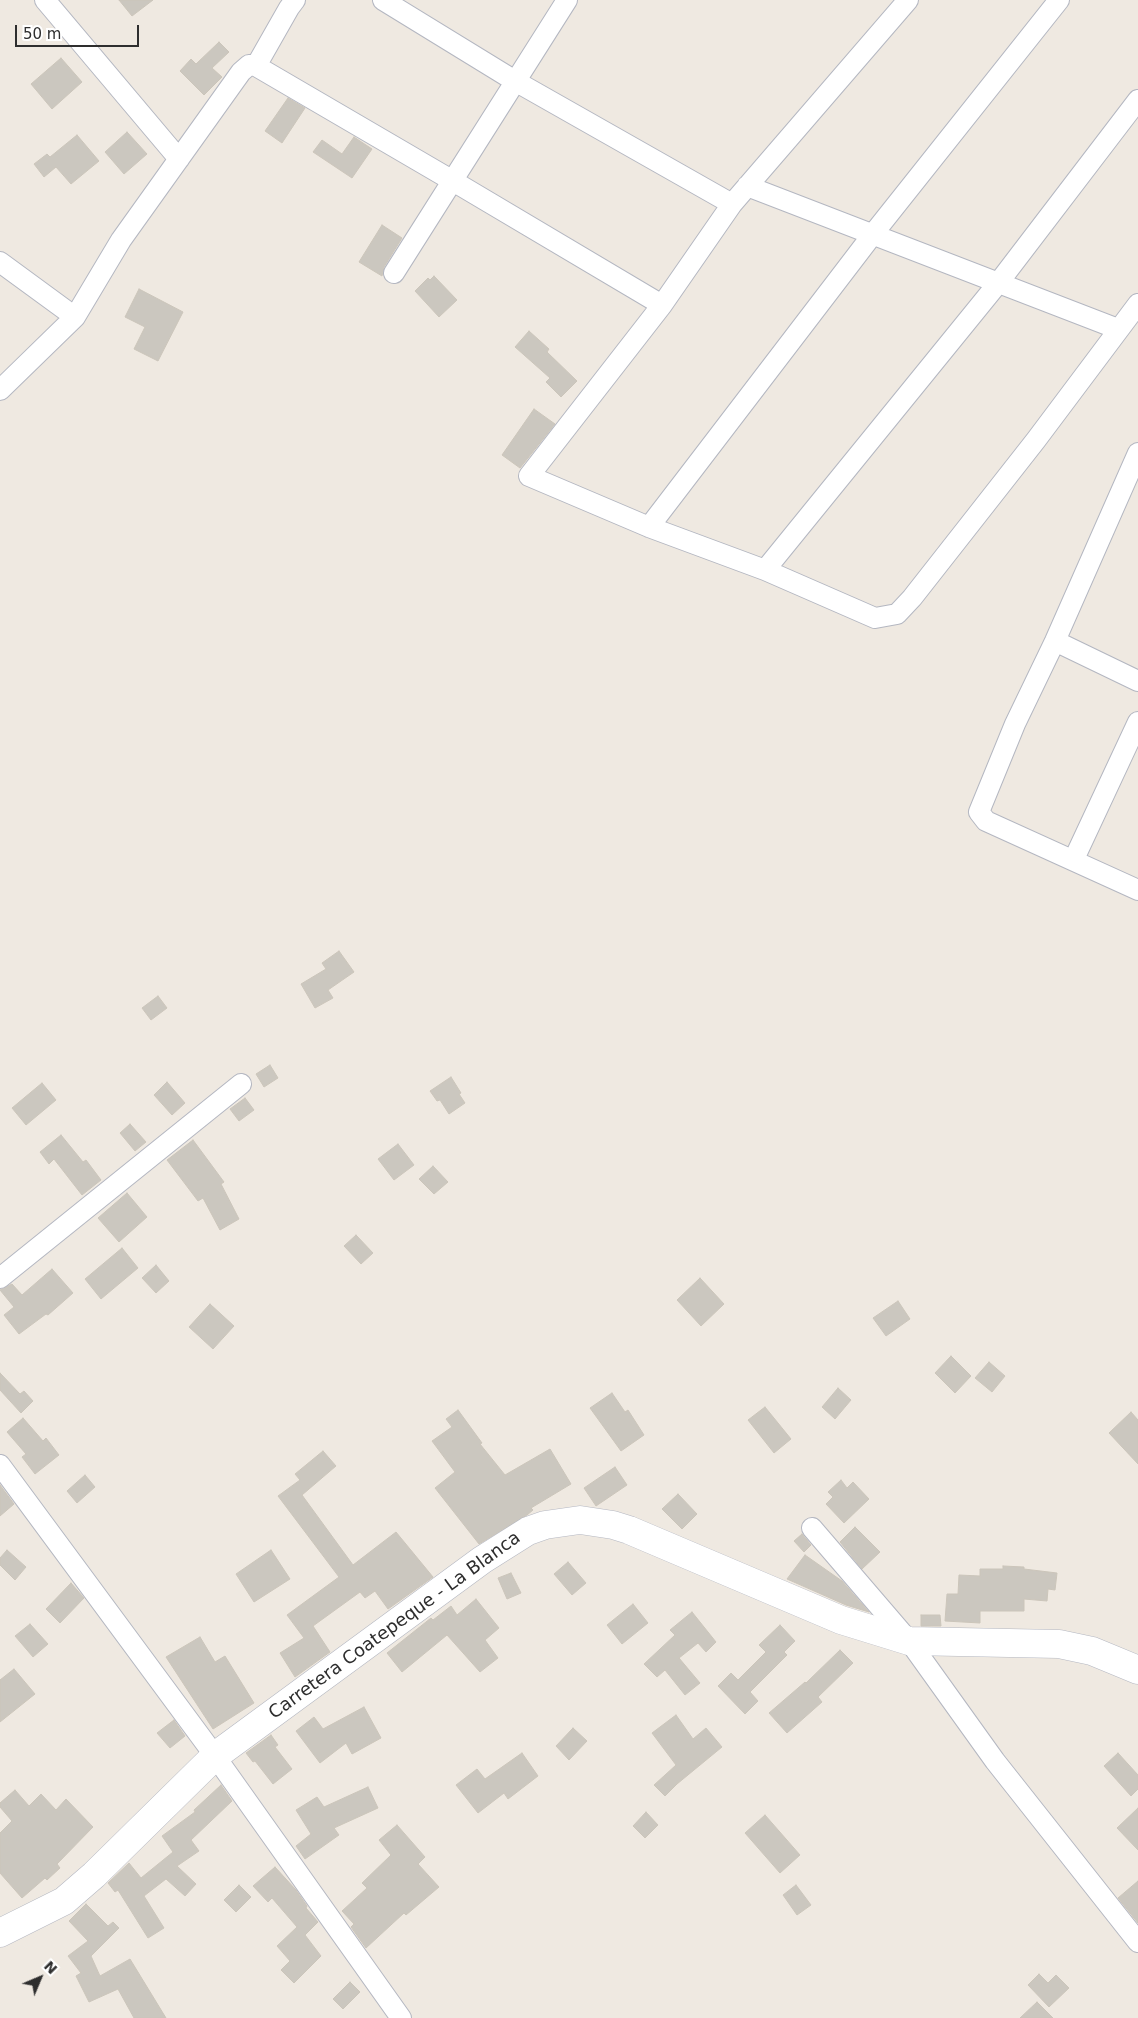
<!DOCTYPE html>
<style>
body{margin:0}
#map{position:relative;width:1138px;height:2018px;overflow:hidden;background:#efe9e1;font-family:"DejaVu Sans",sans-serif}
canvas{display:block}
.north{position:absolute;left:15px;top:1953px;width:50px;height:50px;-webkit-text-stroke:4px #fff;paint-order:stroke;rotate:45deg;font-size:14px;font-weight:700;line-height:20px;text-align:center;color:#2e2e2e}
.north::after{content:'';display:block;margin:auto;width:18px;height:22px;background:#2e2e2e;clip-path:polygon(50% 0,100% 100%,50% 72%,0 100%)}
.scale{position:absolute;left:15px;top:25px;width:124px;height:22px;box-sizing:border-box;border:2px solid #2e2e2e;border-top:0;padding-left:6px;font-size:15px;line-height:18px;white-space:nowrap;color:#2e2e2e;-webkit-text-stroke:4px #fff;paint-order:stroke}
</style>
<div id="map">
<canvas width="1138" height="2018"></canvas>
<div class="north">N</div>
<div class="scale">50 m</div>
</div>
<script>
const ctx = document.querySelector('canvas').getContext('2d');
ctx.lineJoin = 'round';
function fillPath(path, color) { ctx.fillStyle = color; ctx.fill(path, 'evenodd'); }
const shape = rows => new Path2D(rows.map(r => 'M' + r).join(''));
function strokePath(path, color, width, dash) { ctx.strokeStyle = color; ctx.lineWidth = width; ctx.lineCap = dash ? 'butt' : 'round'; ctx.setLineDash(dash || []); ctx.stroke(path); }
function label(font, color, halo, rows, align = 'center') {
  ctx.font = font + ' "DejaVu Sans",sans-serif'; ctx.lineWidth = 4; ctx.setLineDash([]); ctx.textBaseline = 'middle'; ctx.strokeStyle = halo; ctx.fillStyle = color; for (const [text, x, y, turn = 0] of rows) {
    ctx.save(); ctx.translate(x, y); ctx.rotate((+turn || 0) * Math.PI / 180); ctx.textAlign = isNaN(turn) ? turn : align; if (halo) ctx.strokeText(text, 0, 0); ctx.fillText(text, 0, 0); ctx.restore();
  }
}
const building = shape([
 [119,0,153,0,132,16,119,0],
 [219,42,229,52,212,68,222,77,204,95,180,71,191,59,196,64,219,42],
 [61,58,82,82,52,109,31,84,61,58],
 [288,98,305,108,282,143,265,131,288,98],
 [127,132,147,154,124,174,105,152,127,132],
 [77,135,99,161,71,184,56,167,44,177,34,164,47,154,50,157,77,135],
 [354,137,372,149,352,178,313,152,322,140,342,154,354,137],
 [382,225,402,238,384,267,382,276,359,262,382,225],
 [434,276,457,300,439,317,415,291,428,278,430,280,434,276],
 [139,289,183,312,158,361,134,349,145,327,125,317,139,289],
 [529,331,549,349,547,352,577,381,561,397,546,382,550,378,515,347,529,331],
 [534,409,555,424,520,468,502,455,534,409],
 [339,951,354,972,328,990,333,998,315,1008,301,984,326,969,322,963,339,951],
 [158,996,167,1008,151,1020,142,1008,158,996],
 [270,1065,278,1078,264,1087,256,1074,270,1065],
 [451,1077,461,1093,459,1094,465,1103,449,1114,440,1100,437,1101,430,1091,451,1077],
 [167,1082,185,1103,172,1115,154,1095,167,1082],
 [42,1083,56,1100,26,1125,12,1108,42,1083],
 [245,1098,254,1110,239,1121,230,1109,245,1098],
 [130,1124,146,1142,135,1151,120,1133,130,1124],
 [61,1135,83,1162,86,1160,101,1180,82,1195,54,1159,49,1164,40,1152,61,1135],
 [193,1140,224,1182,221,1184,239,1219,220,1230,203,1198,198,1201,167,1160,193,1140],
 [398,1144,414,1165,394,1180,378,1159,398,1144],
 [433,1166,448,1182,434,1194,419,1179,433,1166],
 [127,1193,147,1217,119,1242,98,1218,127,1193],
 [356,1235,373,1253,361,1264,344,1246,356,1235],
 [122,1248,138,1268,101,1299,85,1279,122,1248],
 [156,1265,169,1281,156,1293,142,1278,156,1265],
 [52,1269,73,1293,48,1315,46,1314,19,1334,4,1315,14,1307,0,1290,12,1284,22,1295,52,1269],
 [700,1278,724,1304,701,1326,677,1300,700,1278],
 [898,1301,910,1319,886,1336,873,1318,898,1301],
 [210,1304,234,1326,213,1349,189,1327,210,1304],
 [951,1356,971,1376,955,1393,935,1373,951,1356],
 [989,1362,1005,1376,992,1392,975,1378,989,1362],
 [0,1373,20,1394,24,1391,33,1401,21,1413,0,1390,0,1373],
 [838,1388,851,1400,835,1419,822,1407,838,1388],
 [612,1393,625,1412,628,1410,644,1435,621,1451,590,1408,612,1393],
 [765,1407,791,1439,774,1453,748,1420,765,1407],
 [458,1410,482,1443,480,1444,505,1475,550,1449,571,1484,531,1508,533,1510,527,1515,479,1544,435,1488,455,1472,432,1441,452,1427,446,1419,458,1410],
 [1131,1412,1138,1420,1138,1464,1109,1433,1131,1412],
 [23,1418,43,1441,46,1438,59,1455,35,1474,22,1457,26,1454,7,1432,23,1418],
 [323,1451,336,1466,302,1495,353,1565,396,1532,433,1577,388,1609,375,1591,365,1598,360,1592,313,1626,330,1652,295,1677,280,1653,304,1638,287,1615,339,1577,278,1496,300,1480,295,1474,323,1451],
 [615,1467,627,1485,596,1506,584,1488,615,1467],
 [85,1475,95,1487,77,1503,67,1491,85,1475],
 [841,1480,847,1488,853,1482,869,1499,844,1523,826,1504,833,1497,828,1492,841,1480],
 [0,1485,14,1504,0,1516,0,1485],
 [678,1494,697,1514,682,1529,662,1509,678,1494],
 [855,1527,880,1552,862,1569,840,1542,855,1527],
 [802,1534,811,1545,804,1552,794,1541,802,1534],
 [7,1550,26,1567,15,1580,0,1565,0,1558,7,1550],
 [271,1550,290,1579,254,1602,236,1574,271,1550],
 [805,1555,842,1581,869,1612,846,1605,787,1579,805,1555],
 [568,1562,586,1583,572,1595,554,1574,568,1562],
 [1003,1566,1024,1567,1024,1569,1057,1573,1055,1590,1048,1589,1047,1601,1024,1599,1024,1611,980,1611,980,1623,945,1621,947,1594,958,1594,959,1575,980,1576,980,1569,1003,1569,1003,1566],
 [511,1573,521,1593,507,1599,498,1578,511,1573],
 [71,1583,84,1598,60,1623,46,1609,71,1583],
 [476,1599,499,1628,485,1640,498,1658,480,1672,447,1635,402,1672,387,1653,431,1618,433,1620,451,1606,457,1615,476,1599],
 [633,1604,648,1623,622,1644,607,1625,633,1604],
 [692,1612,716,1642,706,1652,698,1643,679,1658,700,1683,685,1695,665,1670,657,1677,644,1664,675,1635,670,1630,692,1612],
 [921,1615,940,1615,941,1626,921,1626,921,1615],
 [30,1624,48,1644,33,1657,15,1636,30,1624],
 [780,1625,795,1641,784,1652,787,1655,750,1692,758,1701,745,1714,718,1686,731,1673,738,1680,766,1652,759,1645,780,1625],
 [200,1637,215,1662,225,1656,254,1703,213,1729,166,1657,200,1637],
 [840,1650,853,1663,818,1697,822,1702,787,1733,769,1713,805,1682,806,1683,840,1650],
 [14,1669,35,1694,0,1722,0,1680,14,1669],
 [364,1707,381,1738,352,1754,346,1743,320,1763,296,1731,314,1717,323,1729,364,1707],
 [676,1715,693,1739,706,1728,722,1747,677,1784,665,1796,654,1785,676,1765,652,1733,676,1715],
 [174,1720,185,1736,170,1748,157,1733,174,1720],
 [573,1728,587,1741,569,1760,556,1746,573,1728],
 [271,1735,278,1745,275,1747,292,1769,273,1784,255,1761,253,1762,246,1753,271,1735],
 [522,1753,538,1776,508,1799,504,1793,478,1813,456,1785,477,1769,485,1779,522,1753],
 [1118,1753,1138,1775,1138,1789,1131,1796,1104,1766,1118,1753],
 [221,1785,232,1801,191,1840,199,1851,177,1866,196,1884,185,1896,166,1879,144,1896,164,1928,148,1938,118,1890,115,1892,108,1883,129,1863,141,1878,173,1852,162,1836,195,1812,194,1810,221,1785],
 [368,1787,378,1808,334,1828,339,1835,305,1859,296,1846,311,1834,296,1810,317,1797,324,1807,368,1787],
 [15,1790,29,1806,41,1794,56,1810,66,1799,93,1827,57,1864,60,1868,47,1880,45,1878,22,1898,0,1873,0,1833,12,1821,0,1807,0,1803,15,1790],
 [1138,1808,1138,1850,1117,1828,1138,1808],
 [646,1812,658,1825,645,1838,633,1826,646,1812],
 [765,1815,800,1855,780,1873,745,1833,765,1815],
 [397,1825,425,1857,418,1864,439,1887,406,1915,404,1913,366,1948,351,1927,354,1924,342,1911,367,1888,362,1883,391,1855,379,1840,397,1825],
 [275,1867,296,1890,307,1906,306,1908,318,1922,305,1935,321,1956,294,1983,281,1970,290,1961,277,1946,297,1927,272,1898,268,1902,253,1886,275,1867],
 [1138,1881,1138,1923,1118,1898,1138,1881],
 [239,1885,251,1897,236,1912,224,1900,239,1885],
 [796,1885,811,1905,797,1915,783,1895,796,1885],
 [86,1904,108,1926,113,1922,119,1928,91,1956,100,1976,130,1959,166,2018,134,2018,118,1989,89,2002,76,1976,81,1973,68,1956,88,1941,69,1921,86,1904],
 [1039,1974,1048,1983,1056,1975,1069,1988,1049,2007,1028,1985,1039,1974],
 [350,1982,360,1992,343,2009,333,1999,350,1982],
 [1037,2002,1053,2018,1020,2018,1037,2002]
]);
fillPath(building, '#cbc7bf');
strokePath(building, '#cbc5ba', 1);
const minor = shape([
 [45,0,179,159],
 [383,0,515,81,732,204],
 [908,0,732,204,662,305,529,476,649,527,765,570,875,618,897,614,912,598,1036,440,1138,304],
 [256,66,289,8,295,0],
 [747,186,1118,329],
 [0,262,75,317],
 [394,273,567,0],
 [0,390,75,317,121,240,241,72,249,65,256,66,453,181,662,305],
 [1138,453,1055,641,1015,724,979,812,986,821,1138,890],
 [649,527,873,234,1059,0],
 [765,570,999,282,1138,100],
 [1055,641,1138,681],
 [1074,859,1138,722],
 [0,1278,241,1084],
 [0,1465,215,1756,401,2018],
 [812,1528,909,1641,995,1761,1138,1942]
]);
const secondary = shape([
 [0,1933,64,1901,94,1875,215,1756,482,1560,528,1531,545,1525,580,1520,613,1525,629,1530,841,1620,909,1641,1059,1644,1092,1651,1138,1670]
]);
strokePath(minor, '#b4b7c1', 22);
strokePath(secondary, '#b4b7c1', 29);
strokePath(minor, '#fff', 20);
strokePath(secondary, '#fff', 28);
label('18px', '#2e2e2e', '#fff', [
 ["Carretera Coatepeque - La Blanca",395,1626,-36]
]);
</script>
